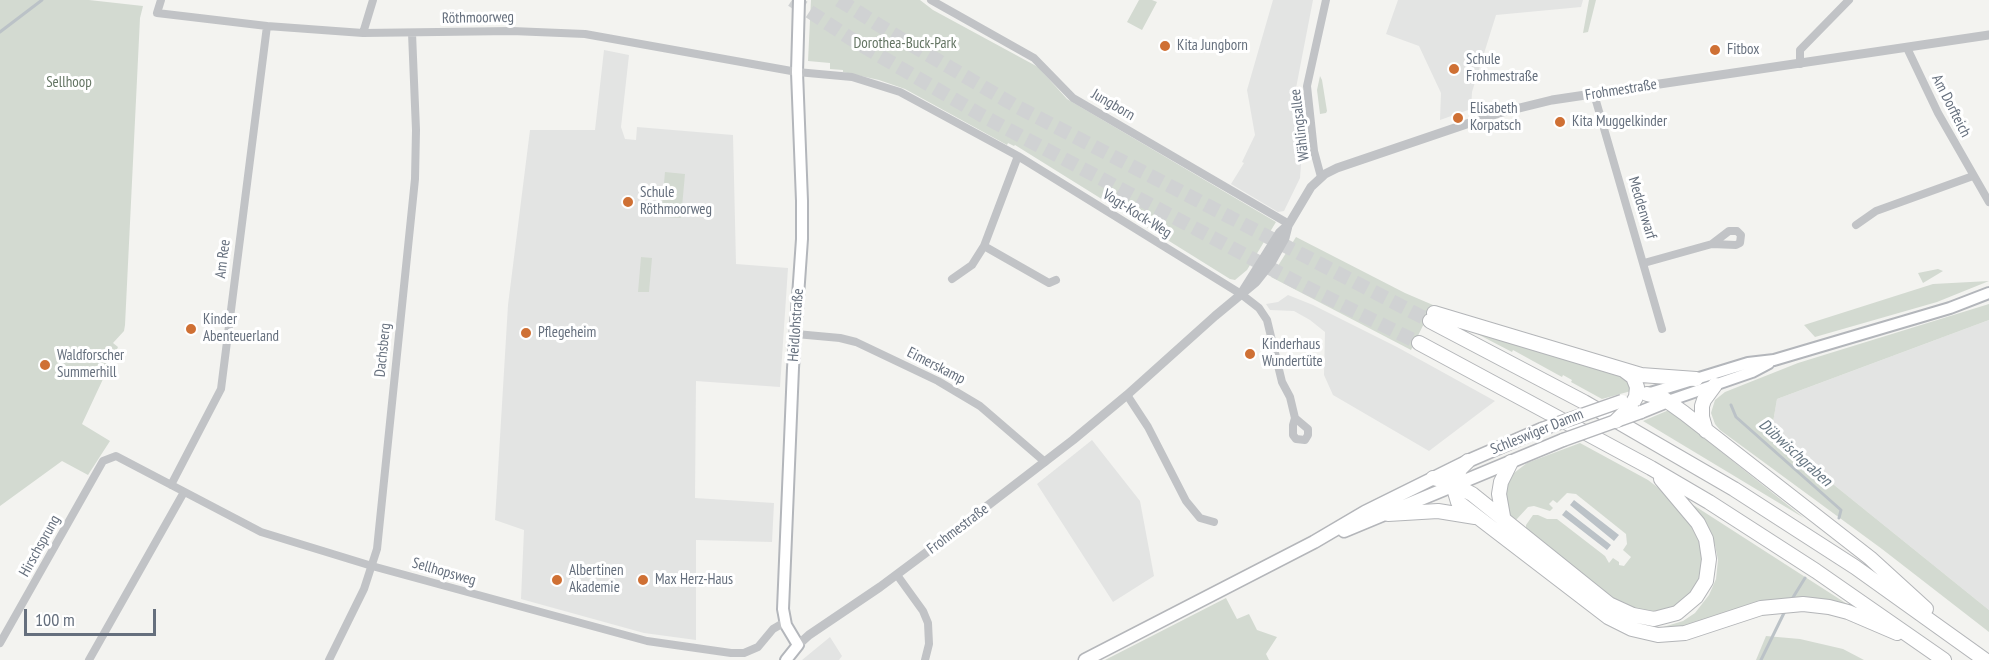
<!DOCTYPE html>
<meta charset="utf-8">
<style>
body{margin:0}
#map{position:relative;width:1989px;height:660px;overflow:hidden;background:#f3f3f0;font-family:"PT Sans Narrow",sans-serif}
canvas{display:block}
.scale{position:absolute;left:24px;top:609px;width:132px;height:27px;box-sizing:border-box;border:3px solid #656f7d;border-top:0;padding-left:8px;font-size:18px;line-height:21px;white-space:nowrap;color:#656f7d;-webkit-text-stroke:4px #fff;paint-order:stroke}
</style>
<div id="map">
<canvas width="1989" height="660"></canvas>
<div class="scale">100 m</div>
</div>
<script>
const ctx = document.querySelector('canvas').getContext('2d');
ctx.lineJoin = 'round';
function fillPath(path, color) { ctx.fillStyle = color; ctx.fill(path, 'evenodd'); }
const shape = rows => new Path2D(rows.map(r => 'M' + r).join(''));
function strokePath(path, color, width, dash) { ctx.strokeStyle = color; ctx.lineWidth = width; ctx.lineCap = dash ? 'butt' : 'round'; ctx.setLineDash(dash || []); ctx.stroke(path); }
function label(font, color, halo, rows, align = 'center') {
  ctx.font = font + ' "PT Sans Narrow",sans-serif'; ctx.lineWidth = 6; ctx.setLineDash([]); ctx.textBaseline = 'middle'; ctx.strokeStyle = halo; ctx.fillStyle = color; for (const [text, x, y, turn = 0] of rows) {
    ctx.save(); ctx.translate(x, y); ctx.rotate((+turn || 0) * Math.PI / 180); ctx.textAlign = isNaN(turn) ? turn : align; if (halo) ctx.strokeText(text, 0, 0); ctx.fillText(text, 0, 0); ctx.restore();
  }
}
fillPath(shape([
 [1273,0,1313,0,1296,88,1295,103,1302,150,1300,178,1284,211,1278,212,1231,184,1244,163,1242,162,1255,135,1247,90],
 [1398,0,1583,0,1581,7,1496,15,1472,92,1471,109,1440,120,1441,93,1419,46,1386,34],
 [604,50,629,55,621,127,625,139,636,140,637,127,733,135,736,264,788,268,780,387,696,381,695,498,774,503,772,542,696,540,696,640,644,633,521,599,524,530,495,520,508,305,530,130,595,130],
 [1288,295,1313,305,1397,347,1495,401,1429,451,1333,395,1324,375,1325,332,1310,320,1294,311,1270,310,1266,304,1278,302],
 [1989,320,1989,610,1771,434,1777,399],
 [1092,440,1140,501,1154,576,1113,602,1037,484],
 [830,637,842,656,839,660,802,660]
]), '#e3e4e3');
fillPath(shape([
 [0,0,89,0,143,6,140,18,125,325,124,331,113,343,118,347,82,424,110,441,88,475,62,461,0,506],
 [811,0,920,0,933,10,1038,67,1067,99,1276,222,1247,270,1235,280,1230,279,1015,145,1014,146,1008,143,1007,145,905,89,879,80,843,72,843,70,830,69,830,63,808,61],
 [1139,0,1152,0,1157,2,1142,30,1127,22],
 [1589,0,1596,0,1588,32,1583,33],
 [1320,76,1322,80,1327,111,1326,113,1320,114,1317,90],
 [665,172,685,174,681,218,661,217],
 [1296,237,1405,293,1433,305,1411,350,1271,277],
 [641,257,652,258,649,292,638,292],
 [1938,269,1943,271,1923,283,1918,273],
 [1989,281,1937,302,1815,337,1804,325,1933,284],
 [1989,304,1989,320,1777,399,1771,434,1989,610,1989,632,1882,549,1720,430,1715,424,1711,413,1715,400,1725,392,1798,363],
 [1464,327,1618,375,1627,380,1631,391,1602,399,1571,382,1572,380,1563,375,1562,377,1513,350,1512,352],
 [1669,410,1804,518,1643,421],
 [1580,443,1648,480,1669,496,1697,532,1702,558,1700,576,1692,592,1673,607,1650,612,1638,610,1612,599,1526,532,1526,525,1533,515,1538,515,1547,519,1557,519,1605,556,1609,563,1613,558,1619,562,1619,565,1624,566,1631,557,1623,550,1627,544,1626,534,1576,494,1567,493,1557,503,1553,500,1549,504,1553,508,1550,511,1534,506,1528,507,1516,520,1513,520,1508,516,1505,505,1507,484,1514,473,1527,463],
 [1687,501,1858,611,1830,603,1699,625,1660,630,1660,628,1683,621,1695,613,1709,595,1716,579,1718,560,1715,545,1709,530],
 [1226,598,1237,619,1249,614,1257,630,1277,637,1266,654,1269,660,1105,660],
 [1766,636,1800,639,1843,649,1864,660,1756,660]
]), '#d3dad1');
fillPath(shape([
 [1574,500,1619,535,1614,541,1570,505],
 [1566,510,1611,545,1607,550,1562,515]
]), '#bbc2c7');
strokePath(shape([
 [0,32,42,0],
 [1731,405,1736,417,1841,510,1839,518],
 [1792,599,1805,578],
 [1761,660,1784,613]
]), '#bbc2c7', 3);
strokePath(shape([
 [792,0,856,42,981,115,1300,284,1419,343],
 [839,0,898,37,1014,105,1430,321]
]), '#d0d2d3', 14, [14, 7]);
const secondary = shape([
 [1647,394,1748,363,1774,360,1950,308,1989,293],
 [1668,401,1752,372,1769,363],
 [786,660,798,645,786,625,783,609,793,368,802,239,802,201,797,72,799,0]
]);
const primary = shape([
 [1641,412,1668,401],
 [1344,531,1563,440],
 [1085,660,1314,542,1365,512,1468,461,1542,429]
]);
const motorway = shape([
 [1434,313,1641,375,1696,379],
 [1430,321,1584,402,1734,489,1855,567,1985,660],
 [1419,343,1651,468,1709,502,1816,571,1944,660],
 [1625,371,1633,377,1637,387,1636,397,1631,406],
 [1647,394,1663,398,1684,413,1870,558,1926,609],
 [1706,431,1702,417,1702,406,1704,400,1715,385],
 [1468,461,1460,469,1457,478,1455,492,1458,502,1608,617,1632,629,1658,635,1685,633,1761,608,1803,604,1829,607,1848,612,1897,633],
 [1433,478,1449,482,1472,494,1609,604,1633,615,1654,619,1677,613,1696,597,1706,581,1709,559,1706,539,1698,523,1661,479],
 [1388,514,1438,511,1475,517],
 [1504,522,1499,494,1501,482,1511,462]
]);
strokePath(secondary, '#b3b6bb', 14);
strokePath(primary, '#b4b6ba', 15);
strokePath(motorway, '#b3b5b8', 16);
strokePath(shape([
 [161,0,157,13,267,26,363,33,512,31,585,34,797,72,852,77,900,92,1018,156,1241,294,1259,308,1267,320,1282,382,1290,397,1295,418,1308,429,1308,435,1305,440,1296,439,1293,435,1293,425,1295,418],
 [931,0,1034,58,1073,98,1289,224],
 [363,33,373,0],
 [1907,48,1938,113,1989,202],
 [1800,64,1800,50,1849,0],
 [1594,94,1662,329],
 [1321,177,1314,151,1307,86,1326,0],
 [1856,225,1876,211,1973,176],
 [984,246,1049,283,1056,280],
 [1644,263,1712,244,1736,245,1740,243,1741,235,1737,231,1729,231,1712,244],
 [952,279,972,265,984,246,1018,156],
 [796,334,840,338,856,342,938,381,980,406,1045,462],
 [1127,395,1148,427,1186,501,1200,518,1214,522],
 [171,485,221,389,267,26],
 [897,575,923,611,928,623,929,644,925,660],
 [0,643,103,461,116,456,261,532,372,566,647,641,731,653,744,653,758,647,773,629,785,622],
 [89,660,184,492],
 [329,660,364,589,377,549,415,179,416,130,412,33]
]), '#c1c3c6', 8);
strokePath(shape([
 [1241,294,1280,232,1289,224,1311,187,1325,174,1337,168,1499,113,1552,100,1989,35],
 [798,645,809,635,880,587,939,543,1073,440,1127,395,1215,316,1256,282,1271,263,1285,238,1288,226]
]), '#c1c3c6', 9);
strokePath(secondary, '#fff', 10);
strokePath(primary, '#fff', 12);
strokePath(motorway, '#fff', 14);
const primaryBridge = shape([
 [1542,429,1622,401],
 [1563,440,1641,412]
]);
const motorwayBridge = shape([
 [1616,421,1631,406]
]);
strokePath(primaryBridge, '#b4b6ba', 15, []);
strokePath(motorwayBridge, '#b3b5b8', 16, []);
strokePath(primaryBridge, '#fff', 12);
strokePath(motorwayBridge, '#fff', 14);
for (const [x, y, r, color] of [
 [1165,46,6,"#cf7034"],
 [1715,50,6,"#cf7034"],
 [1454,69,6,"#cf7034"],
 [1458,118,6,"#cf7034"],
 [1560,122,6,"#cf7034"],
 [628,202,6,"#cf7034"],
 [191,329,6,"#cf7034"],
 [526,333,6,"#cf7034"],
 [1250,354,6,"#cf7034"],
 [45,365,6,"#cf7034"],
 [557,580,6,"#cf7034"],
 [643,580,6,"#cf7034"]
]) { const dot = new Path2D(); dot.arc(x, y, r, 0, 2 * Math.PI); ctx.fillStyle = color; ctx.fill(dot); strokePath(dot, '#fff', 2); }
label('15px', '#656f7d', '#fff', [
 ["Röthmoorweg",478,18,-1],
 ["Frohmestraße",1621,90,-9],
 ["Jungborn",1113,105,30],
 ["Am Dorfteich",1951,106,63],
 ["Wählingsallee",1300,125,-97],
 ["Meddenwarf",1642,208,73],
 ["Vogt-Kock-Weg",1137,214,32],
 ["Am Ree",223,259,-83],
 ["Heidlohstraße",796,325,-86],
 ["Dachsberg",383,350,-84],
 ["Eimerskamp",936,366,27],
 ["Schleswiger Damm",1537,432,-22],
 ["Frohmestraße",958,529,-37],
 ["Hirschsprung",40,546,-61],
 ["Sellhopsweg",444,572,16]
]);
label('15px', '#647563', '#fff', [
 ["Dorothea-Buck-Park",905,44],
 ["Sellhoop",69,83]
]);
label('15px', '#656f7d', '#fff', [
 ["Kita Jungborn",1177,46],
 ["Fitbox",1727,50],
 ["Schule",1466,60],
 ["Frohmestraße",1466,77],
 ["Elisabeth",1470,109],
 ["Korpatsch",1470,126],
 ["Kita Muggelkinder",1572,122],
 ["Schule",640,193],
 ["Röthmoorweg",640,210],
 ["Kinder",203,320],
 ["Abenteuerland",203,337],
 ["Pflegeheim",538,333],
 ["Kinderhaus",1262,345],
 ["Wundertüte",1262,362],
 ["Waldforscher",57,356],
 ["Summerhill",57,373],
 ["Albertinen",569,571],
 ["Akademie",569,588],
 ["Max Herz-Haus",655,580]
], 'left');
label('italic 16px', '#667682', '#fff', [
 ["Dübwischgraben",1795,453,42]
]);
</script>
